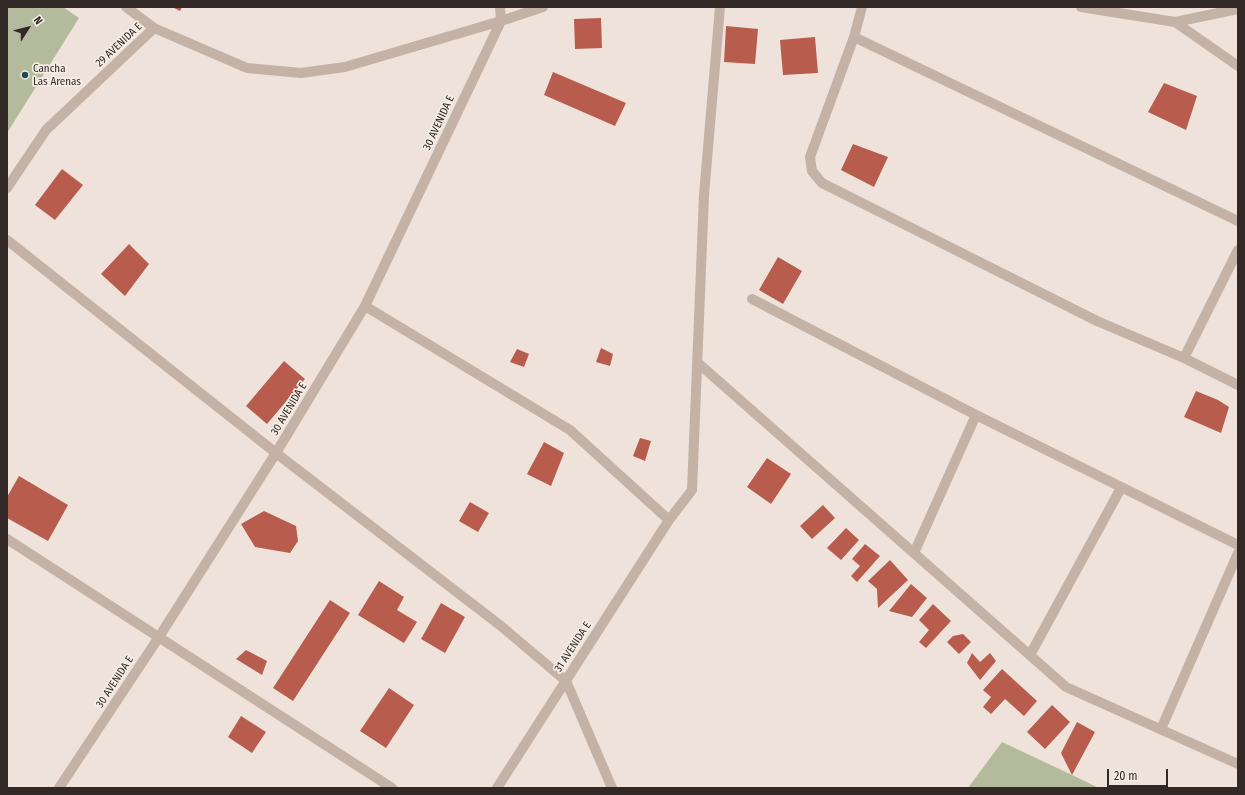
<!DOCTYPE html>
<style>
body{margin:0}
#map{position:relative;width:1245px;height:795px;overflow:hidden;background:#eee2da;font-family:"Fira Sans Condensed",sans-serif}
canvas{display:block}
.frame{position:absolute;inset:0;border:8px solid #322927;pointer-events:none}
.north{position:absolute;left:8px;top:8px;width:40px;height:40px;-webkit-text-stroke:3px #f6ede5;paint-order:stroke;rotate:54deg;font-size:11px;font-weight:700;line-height:16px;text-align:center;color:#322927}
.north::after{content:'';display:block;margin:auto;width:14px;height:18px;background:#322927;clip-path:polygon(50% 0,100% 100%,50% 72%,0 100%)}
.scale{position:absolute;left:1107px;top:769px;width:61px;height:18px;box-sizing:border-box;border:2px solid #322927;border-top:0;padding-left:5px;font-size:12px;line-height:14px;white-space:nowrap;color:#322927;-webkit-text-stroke:3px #f6ede5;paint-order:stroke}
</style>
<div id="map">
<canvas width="1245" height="795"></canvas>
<div class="frame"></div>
<div class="north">N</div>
<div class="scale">20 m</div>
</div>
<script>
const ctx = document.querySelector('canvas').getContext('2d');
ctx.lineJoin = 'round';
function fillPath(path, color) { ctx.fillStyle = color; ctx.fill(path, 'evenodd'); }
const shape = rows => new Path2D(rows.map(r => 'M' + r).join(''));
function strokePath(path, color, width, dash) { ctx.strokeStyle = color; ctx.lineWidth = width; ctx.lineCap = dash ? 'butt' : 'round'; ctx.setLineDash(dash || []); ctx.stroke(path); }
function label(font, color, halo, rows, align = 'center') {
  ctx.font = font + ' "Fira Sans Condensed",sans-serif'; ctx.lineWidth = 3.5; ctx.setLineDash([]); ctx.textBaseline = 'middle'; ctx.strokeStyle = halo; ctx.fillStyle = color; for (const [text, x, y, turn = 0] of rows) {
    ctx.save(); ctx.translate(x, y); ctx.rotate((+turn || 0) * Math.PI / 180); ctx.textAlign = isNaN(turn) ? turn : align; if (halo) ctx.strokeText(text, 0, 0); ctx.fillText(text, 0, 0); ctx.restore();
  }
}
fillPath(shape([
 [7,7,63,7,79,18,7,133],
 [1002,742,1072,775,1099,788,968,788]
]), '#b4bb9c');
fillPath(shape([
 [172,7,182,7,180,11],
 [601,18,602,48,575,49,574,19],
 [726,26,758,29,755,64,724,62],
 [815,37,818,73,783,75,780,40],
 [553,72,626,103,615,126,544,95],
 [1164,83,1197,96,1186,130,1148,112],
 [853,144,888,157,874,187,841,170],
 [62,169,83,185,55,220,35,205],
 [129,244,149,264,125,296,101,274],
 [778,257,802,271,783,304,759,290],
 [601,348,613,354,610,366,596,362],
 [517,349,529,354,524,367,510,362],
 [284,361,305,379,267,424,246,406],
 [1196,391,1218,400,1229,407,1221,433,1184,417],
 [640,438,651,441,645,461,633,456],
 [544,442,564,453,551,486,527,474],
 [767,458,791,474,771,504,747,487],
 [19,476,68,505,48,541,7,518,7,497],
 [470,502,489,513,478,532,459,521],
 [823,505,835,518,812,539,800,526],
 [264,511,296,526,298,541,290,553,255,547,241,524],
 [846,528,859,540,841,560,827,548],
 [865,544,880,556,857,582,851,576,860,566,852,559],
 [890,560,908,580,878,608,877,589,868,581],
 [379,581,404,597,397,610,417,622,404,643,358,615],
 [911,584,927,598,912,617,889,611],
 [330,600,350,613,293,701,273,688],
 [441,603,465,617,445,653,421,639],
 [933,604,951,621,926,648,919,642,929,630,919,620],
 [963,634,971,642,959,654,947,642,953,636],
 [246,650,267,661,262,675,236,659],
 [972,653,980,662,990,653,996,661,980,680,967,663],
 [1002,669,1037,701,1024,716,1005,699,991,714,983,707,991,697,983,690],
 [389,688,414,705,386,748,360,731],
 [1052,705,1070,722,1045,749,1027,732],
 [241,716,266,732,252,753,228,737],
 [1077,722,1095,732,1072,775,1061,753]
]), '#b85d4e');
strokePath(shape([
 [126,7,154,28,247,68,301,73,345,67,501,21,543,7],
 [862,7,854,37,810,157,812,171,822,183,1097,321,1184,358,1238,385],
 [1081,7,1175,22,1238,9],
 [1175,22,1238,66],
 [854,37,1238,221],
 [7,188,46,130,154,28],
 [7,240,276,453,501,626,566,681,612,788],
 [752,299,976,415,1238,545],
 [365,306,570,430,669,520,692,490,704,195,720,7],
 [1184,358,1238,250],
 [698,363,1066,687,1238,764],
 [7,539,392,788],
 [914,553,976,415],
 [1030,655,1121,488],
 [1161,729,1238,553],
 [59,788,159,637,276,453,365,306,501,21,500,7],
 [497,788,669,520]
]), '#c4b2a7', 10);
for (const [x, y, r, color] of [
 [25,75,4,"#214f4d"]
]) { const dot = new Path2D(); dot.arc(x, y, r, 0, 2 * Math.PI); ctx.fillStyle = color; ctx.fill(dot); strokePath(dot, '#f6ede5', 1.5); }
label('11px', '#322927', '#f6ede5', [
 ["29 AVENIDA E",119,45,-43],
 ["30 AVENIDA E",439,123,-65],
 ["30 AVENIDA E",289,409,-59],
 ["31 AVENIDA E",573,647,-57],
 ["30 AVENIDA E",115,682,-57]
]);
label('11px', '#322927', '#f6ede5', [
 ["Cancha",33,69],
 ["Las Arenas",33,82]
], 'left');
</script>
